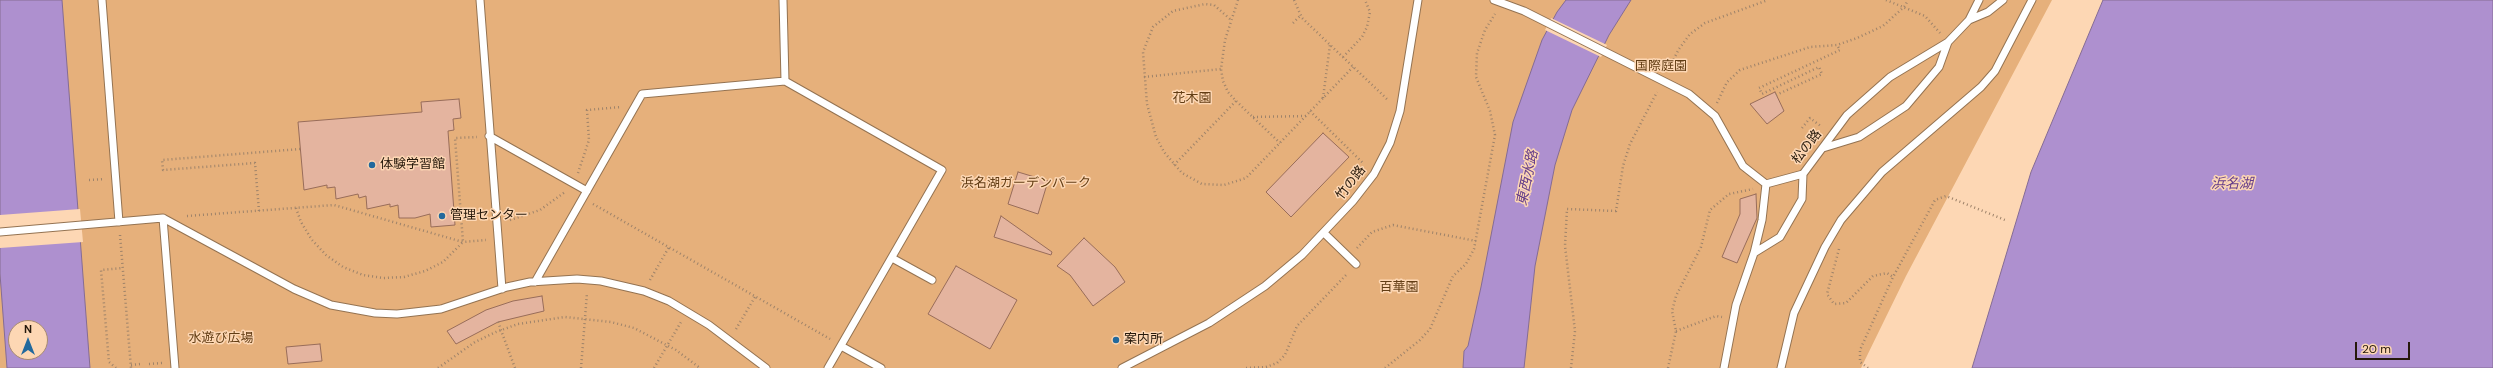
<!DOCTYPE html>
<meta charset="utf-8">
<style>
body{margin:0}
#map{position:relative;width:2493px;height:368px;overflow:hidden;background:#fdd7b4;font-family:"DM Sans",sans-serif}
canvas{display:block}
.north{position:absolute;left:8px;top:320px;width:40px;height:40px;box-sizing:border-box;background:#fdd7b4;border:1px solid #a78b70;border-radius:50%;rotate:0deg;font-size:11px;font-weight:700;line-height:16px;text-align:center;color:#26190b}
.north::after{content:'';display:block;margin:auto;width:14px;height:18px;background:#22699d;clip-path:polygon(50% 0,100% 100%,50% 72%,0 100%)}
.scale{position:absolute;left:2355px;top:342px;width:55px;height:18px;box-sizing:border-box;border:2px solid #26190b;border-top:0;padding-left:5px;font-size:12px;line-height:14px;white-space:nowrap;color:#26190b;-webkit-text-stroke:3px #fdd7b4;paint-order:stroke}
</style>
<div id="map">
<canvas width="2493" height="368"></canvas>
<div class="north">N</div>
<div class="scale">20 m</div>
</div>
<script>
const ctx = document.querySelector('canvas').getContext('2d');
ctx.lineJoin = 'round';
function fillPath(path, color) { ctx.fillStyle = color; ctx.fill(path, 'evenodd'); }
const shape = rows => new Path2D(rows.map(r => 'M' + r).join(''));
function strokePath(path, color, width, dash) { ctx.strokeStyle = color; ctx.lineWidth = width; ctx.lineCap = dash ? 'butt' : 'round'; ctx.setLineDash(dash || []); ctx.stroke(path); }
function label(font, color, halo, rows, align = 'center') {
  ctx.font = font + ' "DM Sans","Noto Sans JP",sans-serif'; ctx.lineWidth = 3; ctx.setLineDash([]); ctx.textBaseline = 'middle'; ctx.strokeStyle = halo; ctx.fillStyle = color; for (const [text, x, y, turn = 0] of rows) {
    ctx.save(); ctx.translate(x, y); ctx.rotate((+turn || 0) * Math.PI / 180); ctx.textAlign = isNaN(turn) ? turn : align; if (halo) ctx.strokeText(text, 0, 0); ctx.fillText(text, 0, 0); ctx.restore();
  }
}
fillPath(shape([
 [0,0,2052,0,1906,276,1861,368,0,368],
 [16,328,40,328,40,352,16,352]
]), '#e6b07b');
const water = shape([
 [0,0,62,0,90,368,7,368,0,274,0,0],
 [16,328,40,328,40,352,16,352,16,328],
 [1566,0,1631,0,1609,35,1572,110,1555,165,1535,266,1524,368,1463,368,1464,351,1468,346,1481,287,1513,122,1542,40,1557,12,1566,0],
 [2103,0,2493,0,2493,368,1972,368,2031,172,2103,0]
]);
fillPath(water, '#ae90cf');
strokePath(water, '#856c94', 1);
fillPath(shape([
 [1551,18,1607,45,1601,57,1545,30],
 [80,209,83,242,0,248,0,215]
]), '#fdd7b4');
const building = shape([
 [1775,92,1784,111,1767,124,1750,104,1775,92],
 [459,99,461,118,453,119,454,130,448,131,455,225,431,227,430,214,415,218,399,218,398,205,390,207,390,204,367,209,366,196,359,198,358,194,336,199,335,187,327,188,327,185,304,190,298,122,422,112,421,102,459,99],
 [1323,133,1349,157,1291,217,1266,192,1323,133],
 [1018,172,1048,181,1038,214,1008,204,1018,172],
 [1756,194,1757,218,1737,263,1722,257,1740,214,1740,199,1756,194],
 [1001,216,1052,252,1051,255,994,237,1001,216],
 [1084,238,1115,267,1125,282,1093,306,1070,275,1057,266,1084,238],
 [956,266,1017,300,990,349,928,314,956,266],
 [542,296,544,311,498,322,456,344,447,331,486,310,513,301,542,296],
 [320,344,322,361,288,364,286,347,320,344]
]);
fillPath(building, '#e4b49f');
strokePath(building, '#996d5a', 1);
const lane = shape([
 [102,0,119,222],
 [480,0,502,289],
 [783,0,785,81],
 [1494,0,1524,11,1689,94,1715,116,1743,166,1766,184],
 [1969,20,1988,12,2003,0],
 [489,136,587,191],
 [1823,148,1859,137,1906,106,1939,67,1948,42],
 [1766,184,1803,174,1847,115,1890,77,1948,42,1969,20,1979,0],
 [163,218,175,368],
 [0,232,163,218,294,289,331,305,375,313,397,314,441,309,507,287,530,282,577,279,601,281,644,291,669,301,709,325,766,368],
 [1324,233,1356,264],
 [1754,253,1780,237,1802,199,1803,174],
 [892,258,932,280],
 [535,282,642,94,785,81,942,170,828,368],
 [841,346,881,368],
 [1122,368,1209,323,1265,286,1302,255,1353,201,1374,174,1390,143,1400,111,1418,0],
 [1724,368,1736,305,1754,253,1762,220,1766,184],
 [1781,368,1794,313,1825,247,1841,220,1882,172,1981,87,1995,71,2032,0]
]);
strokePath(lane, '#947352', 9);
strokePath(shape([
 [1238,0,1225,40,1221,69,1223,81,1228,92,1236,101,1280,143],
 [1294,0,1302,18,1389,101],
 [1886,0,1925,16,1940,33],
 [1230,19,1214,5,1205,4,1173,11,1153,27,1143,52,1147,104,1156,137,1164,152,1182,173,1202,184,1224,185,1246,178,1353,67],
 [1293,23,1301,15],
 [1343,57,1362,37,1367,27,1370,12,1365,0],
 [1668,70,1679,49,1690,34,1705,23,1768,0],
 [1144,77,1221,69],
 [1776,95,1822,74,1819,67,1762,94,1759,88,1840,50,1837,45],
 [1323,98,1330,45],
 [1717,103,1727,82,1740,70,1810,47,1837,45,1857,38,1883,26,1905,6,1908,0],
 [1310,111,1364,164],
 [1253,117,1306,116],
 [1802,128,1810,118,1822,127],
 [1174,165,1236,101],
 [578,173,589,140,587,110,621,107],
 [89,180,105,179],
 [593,204,830,339],
 [296,208,301,222,312,240,326,255,343,267,363,275,383,278,404,277,425,271,443,262,463,242,455,138,477,137],
 [259,211,255,163,163,170,162,160,300,149],
 [187,216,334,205,463,242,486,240],
 [510,220,540,210,565,192],
 [120,235,131,368],
 [1357,248,1372,232,1393,225,1476,241],
 [1839,249,1827,294,1834,304,1846,303,1873,276,1887,273,1893,277],
 [650,280,669,247],
 [498,322,515,368],
 [736,329,755,297],
 [1676,331,1716,316,1722,317],
 [149,364,162,363],
 [131,365,141,364],
 [116,368,109,362,101,270,123,268],
 [438,368,475,342,496,332,518,324,565,317,611,322,634,328,676,350,700,368],
 [581,368,587,293],
 [654,368,681,322],
 [1246,368,1266,367,1277,363,1285,355,1297,326,1348,273],
 [1385,368,1420,340,1430,329,1453,276,1466,264,1474,249,1495,135,1490,111,1476,77,1477,53,1485,30,1495,14],
 [1571,368,1575,331,1565,246,1567,209,1616,211,1623,166,1630,144,1657,92],
 [1668,368,1676,331,1672,311,1676,296,1701,247,1710,210,1729,194,1753,189],
 [1868,368,1860,362,1860,350,1893,277,1935,200,1946,196,2005,220]
]), '#9e836a', 2.5, [1, 3]);
strokePath(lane, '#fff', 7);
for (const [x, y, r, color] of [
 [372,165,4,"#22699d"],
 [442,216,4,"#22699d"],
 [1116,340,4,"#22699d"]
]) { const dot = new Path2D(); dot.arc(x, y, r, 0, 2 * Math.PI); ctx.fillStyle = color; ctx.fill(dot); strokePath(dot, '#fdd7b4', 1.5); }
label('13px', '#623d14', '#fdd7b4', [
 ["国際庭園",1661,67],
 ["花木園",1192,99],
 ["浜名湖ガーデンパーク",1026,184],
 ["百華園",1399,288],
 ["水遊び広場",221,339]
]);
label('13px', '#26190b', '#fdd7b4', [
 ["松の路",1807,147,-52],
 ["竹の路",1351,183,-52]
]);
label('13px', '#26190b', '#fdd7b4', [
 ["体験学習館",380,165],
 ["管理センター",450,216],
 ["案内所",1124,340]
], 'left');
label('italic 14px', '#643d8a', '#fdd7b4', [
 ["東西水路",1528,178,-78],
 ["浜名湖",2232,184]
]);
</script>
